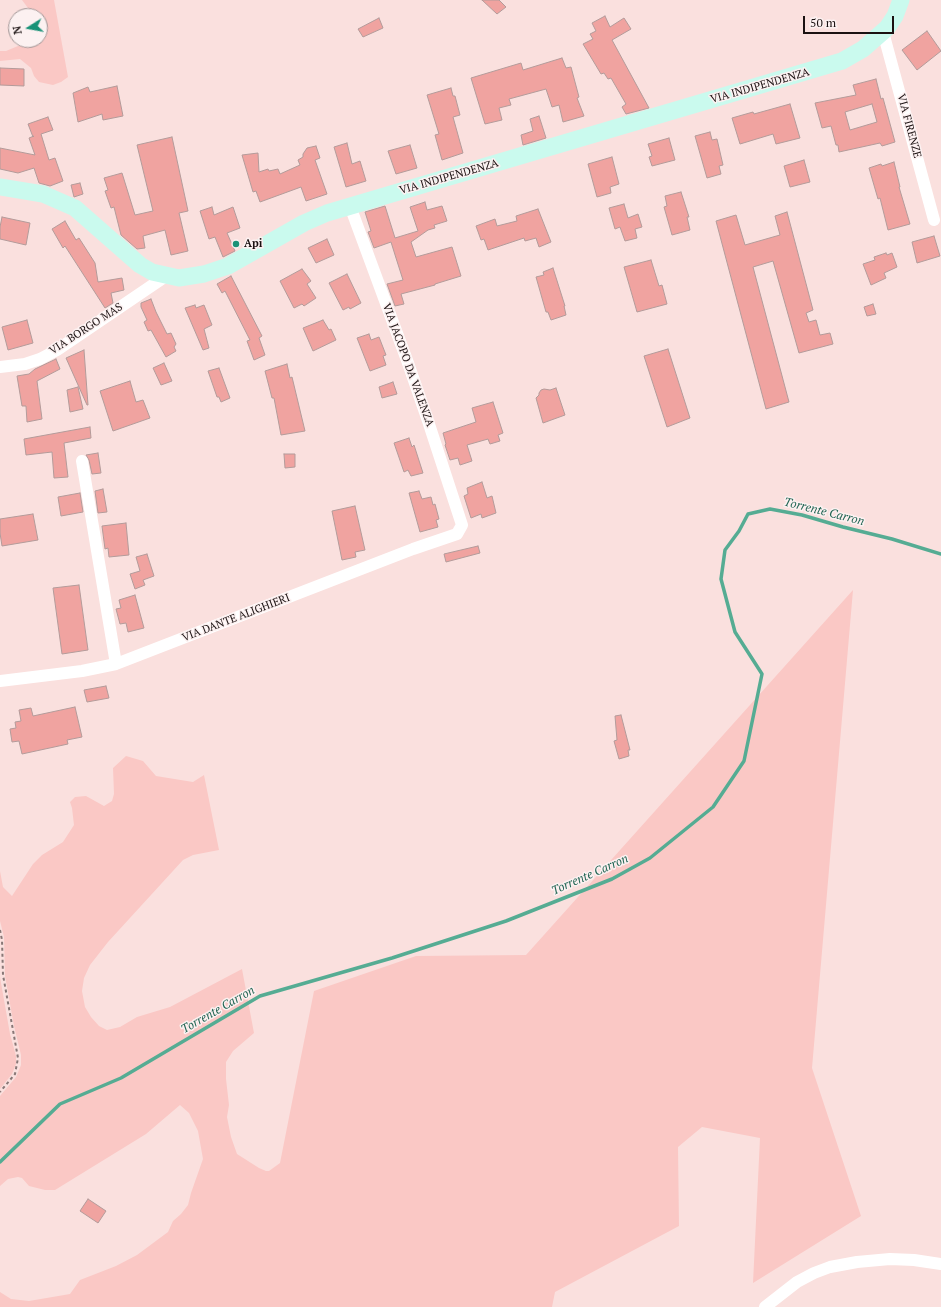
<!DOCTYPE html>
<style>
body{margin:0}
#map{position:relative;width:941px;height:1307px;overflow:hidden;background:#fae0de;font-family:"PT Serif",serif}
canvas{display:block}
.north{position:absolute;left:8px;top:8px;width:40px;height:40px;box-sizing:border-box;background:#fcf1f1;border:1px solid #a29797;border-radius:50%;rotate:259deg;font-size:11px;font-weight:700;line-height:16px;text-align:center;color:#1a1111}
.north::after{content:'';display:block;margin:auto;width:14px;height:18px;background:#199277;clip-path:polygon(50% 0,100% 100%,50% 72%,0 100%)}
.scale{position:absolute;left:803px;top:16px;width:91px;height:18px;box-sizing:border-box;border:2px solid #1a1111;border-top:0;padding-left:5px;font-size:12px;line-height:14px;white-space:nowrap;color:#1a1111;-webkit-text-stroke:3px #fcf1f1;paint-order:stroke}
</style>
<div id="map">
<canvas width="941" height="1307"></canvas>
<div class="north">N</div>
<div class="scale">50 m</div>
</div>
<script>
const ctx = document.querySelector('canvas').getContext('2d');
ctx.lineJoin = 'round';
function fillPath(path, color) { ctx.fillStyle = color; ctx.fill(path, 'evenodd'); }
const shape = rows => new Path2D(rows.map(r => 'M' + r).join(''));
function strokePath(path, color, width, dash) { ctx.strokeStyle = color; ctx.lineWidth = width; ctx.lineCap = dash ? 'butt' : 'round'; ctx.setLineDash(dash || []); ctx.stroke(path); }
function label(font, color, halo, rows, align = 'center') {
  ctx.font = font + ' "PT Serif",serif'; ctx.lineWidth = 3; ctx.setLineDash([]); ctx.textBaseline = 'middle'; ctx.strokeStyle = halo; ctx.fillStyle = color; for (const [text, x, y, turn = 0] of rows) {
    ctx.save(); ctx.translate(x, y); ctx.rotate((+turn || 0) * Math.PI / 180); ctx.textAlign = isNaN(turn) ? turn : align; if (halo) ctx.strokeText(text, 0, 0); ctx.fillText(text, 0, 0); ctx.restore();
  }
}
fillPath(shape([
 [22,0,54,0,68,77,61,82,53,85,39,82,34,76,31,68,20,59,0,61,0,51,6,51,30,41,40,40,40,16,34,16],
 [853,590,812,1068,861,1216,753,1283,760,1138,702,1127,678,1147,679,1226,555,1292,552,1307,0,1307,0,1292,11,1299,29,1301,70,1294,80,1280,116,1266,137,1255,168,1232,173,1221,181,1214,188,1205,191,1193,203,1159,198,1131,189,1113,180,1105,146,1134,55,1190,45,1190,29,1186,22,1178,18,1177,8,1179,0,1186,0,1096,16,1077,21,1065,21,1055,14,1026,5,976,4,937,0,921,0,871,3,887,12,896,33,864,42,855,63,842,74,825,72,808,70,802,75,797,86,796,104,806,112,801,114,794,113,768,126,756,143,761,156,776,193,782,204,775,219,850,193,855,183,860,108,942,90,965,84,978,82,991,85,1007,91,1017,99,1026,107,1030,120,1027,137,1017,170,1007,242,969,254,1033,233,1051,226,1062,226,1079,229,1105,227,1117,231,1137,237,1154,259,1168,266,1171,269,1171,280,1163,314,991,416,956,526,955],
 [0,966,0,977,10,1034,16,1056,16,1064,12,1074,0,1089]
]), '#fac8c5');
strokePath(shape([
 [0,1162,60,1104,121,1078,260,996,392,958,506,921,612,879,650,858,713,807,744,761,762,674,735,632,721,579,725,550,739,531,748,514,770,509,802,515,843,527,892,539,941,554]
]), '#55ac93', 3.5);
const building = shape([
 [482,0,499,0,506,7,497,14,482,0],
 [605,16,610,27,624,18,631,29,612,40,649,108,626,114,622,107,626,104,611,78,608,79,604,73,601,74,583,44,593,39,590,34,596,31,592,23,605,16],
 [379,18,383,28,363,37,358,29,379,18],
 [927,31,941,51,917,70,902,50,927,31],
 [562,58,566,68,571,67,579,97,577,98,584,116,563,122,559,105,552,107,546,89,509,99,511,105,499,108,502,120,485,124,471,78,521,63,523,70,562,58],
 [0,68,24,69,24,86,0,85,0,68],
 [876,79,881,99,883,98,895,142,882,146,880,143,839,152,838,145,836,145,831,126,822,128,815,103,856,95,853,85,876,79],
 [872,104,877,122,850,130,845,112,872,104],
 [117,86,123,116,103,120,102,114,78,122,73,93,88,87,90,92,117,86],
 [451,88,453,96,455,96,460,115,453,117,463,153,442,160,435,135,439,134,427,95,451,88],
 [790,104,800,138,776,144,773,134,740,144,732,118,753,112,754,114,790,104],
 [539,116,546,138,523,145,521,135,533,131,530,119,539,116],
 [48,117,53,130,41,134,49,160,55,158,63,181,50,186,39,183,34,168,18,173,0,169,0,148,35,155,29,138,34,136,33,137,28,124,48,117],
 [710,132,712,140,717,139,723,165,719,166,721,174,707,178,695,136,710,132],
 [172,137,188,211,179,213,188,251,171,255,165,230,143,236,145,248,137,249,121,235,114,207,111,208,105,191,108,190,104,178,122,173,135,215,153,211,137,145,172,137],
 [669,138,675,160,652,166,649,157,652,156,648,144,669,138],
 [347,143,352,164,360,161,366,181,346,187,334,147,347,143],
 [410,145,417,168,396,174,388,151,410,145],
 [316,146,320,158,315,160,327,194,306,201,301,187,260,202,256,191,253,192,242,155,258,153,259,172,268,169,269,171,278,169,280,174,300,165,298,160,303,157,303,154,307,148,316,146],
 [612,157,619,184,610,187,611,193,597,197,588,164,612,157],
 [804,160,810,182,790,187,784,166,804,160],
 [894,162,900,187,899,187,910,224,888,230,880,198,878,199,869,168,881,164,882,166,894,162],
 [80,183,83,194,74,197,71,185,80,183],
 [681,192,689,217,687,217,690,230,672,235,664,207,667,206,665,196,681,192],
 [425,202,427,210,442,206,447,221,434,225,435,228,428,230,411,242,416,257,452,247,461,276,435,284,435,285,401,294,404,304,395,306,387,284,403,280,396,258,391,242,374,248,368,232,371,231,365,212,385,206,395,238,418,231,410,207,425,202],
 [624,204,628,218,638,214,642,227,635,229,637,238,625,241,620,227,615,229,609,208,624,204],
 [212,207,214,215,233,207,240,228,227,233,235,251,223,257,215,237,209,239,200,211,212,207],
 [538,209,551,242,539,247,536,238,525,241,524,238,488,250,484,239,481,240,476,226,495,219,497,226,517,221,516,216,538,209],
 [787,212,813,310,806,313,809,322,816,320,820,335,830,333,833,344,799,353,773,261,753,267,789,402,766,409,716,221,736,215,745,245,780,235,775,216,787,212],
 [2,217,30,223,26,245,0,239,0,227,2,217],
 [65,221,76,240,79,238,95,263,98,282,122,278,124,290,111,293,113,303,105,308,65,246,63,248,52,229,65,221],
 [934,236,940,256,917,263,912,242,934,236],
 [327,239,334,255,316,263,308,248,327,239],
 [886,253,887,255,892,253,897,267,884,273,886,278,871,285,863,264,875,260,874,257,886,253],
 [651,260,659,286,662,285,667,304,637,312,624,267,651,260],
 [553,268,565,306,564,306,566,315,551,320,548,312,546,312,536,277,544,275,543,272,553,268],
 [302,269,311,281,307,284,316,298,304,306,302,304,294,308,280,281,302,269],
 [347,274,361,303,350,309,349,307,343,310,329,283,347,274],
 [231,276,262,336,259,338,265,355,254,360,247,341,250,340,225,291,222,293,217,284,231,276],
 [151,299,156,312,167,334,171,333,176,344,174,347,176,351,166,357,151,330,148,331,144,322,147,320,141,307,141,303,151,299],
 [873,304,876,314,867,316,864,307,873,304],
 [195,305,196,308,204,305,212,325,204,329,209,348,203,350,185,308,195,305],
 [27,320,33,343,8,350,2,327,27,320],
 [323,320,329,330,331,329,336,340,313,351,303,328,323,320],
 [369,334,371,340,379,337,386,355,383,356,386,365,370,371,357,338,369,334],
 [668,349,690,418,667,427,644,356,668,349],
 [84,350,88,405,87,405,66,358,84,350],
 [56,359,60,369,37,381,42,419,27,422,26,406,22,406,17,376,29,374,35,369,56,359],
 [164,363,172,381,161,385,153,368,164,363],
 [287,364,290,378,292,377,305,431,281,435,274,398,272,398,265,371,287,364],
 [219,368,230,398,221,402,219,397,217,397,208,371,219,368],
 [130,381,136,402,143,400,150,418,113,431,100,391,130,381],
 [393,382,397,394,382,398,379,387,393,382],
 [78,387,83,409,70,412,67,390,78,387],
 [556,388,565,415,543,423,536,398,539,395,539,393,541,390,544,389,550,390,556,388],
 [493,402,503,433,498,435,500,441,490,444,488,439,467,445,472,461,460,465,458,458,450,460,445,445,446,444,443,433,476,422,472,408,493,402],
 [90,427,91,438,64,443,68,477,54,478,52,452,26,455,24,439,90,427],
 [409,438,412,447,414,445,423,473,411,476,408,470,404,472,394,443,409,438],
 [98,453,101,473,92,474,89,460,86,455,98,453],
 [284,454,295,454,295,467,285,468,284,454],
 [482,482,487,498,492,496,496,513,482,518,481,514,471,518,464,496,468,494,467,488,482,482],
 [103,489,107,512,98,513,95,491,103,489],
 [419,491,422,499,431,497,433,505,435,504,439,519,436,520,438,527,420,532,409,493,419,491],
 [80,493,83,512,61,516,58,497,80,493],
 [355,506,365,550,355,552,356,557,342,560,332,511,355,506],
 [33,514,38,540,2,546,0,533,0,519,33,514],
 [126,523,129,555,109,557,108,548,105,549,102,526,126,523],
 [478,546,480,553,446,562,444,554,478,546],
 [147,554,154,576,143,580,145,585,135,589,130,574,140,571,136,557,147,554],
 [79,585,88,650,62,654,53,588,79,585],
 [135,595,144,628,128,632,126,623,120,624,116,609,121,608,119,600,135,595],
 [106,686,109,698,87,702,84,690,106,686],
 [75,707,82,737,67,740,68,744,22,754,19,741,12,742,10,729,16,728,15,722,21,721,19,710,31,708,33,716,75,707],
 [621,715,630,750,628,750,629,756,619,759,614,741,617,740,615,716,621,715],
 [88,1199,106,1211,98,1223,80,1211,88,1199]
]);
fillPath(building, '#f0a3a0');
strokePath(building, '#b39b9a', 1);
strokePath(shape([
 [0,930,2,940,3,975,18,1058,15,1074,0,1092]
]), '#887776', 2, [3, 3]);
strokePath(shape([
 [883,32,934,220],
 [0,367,25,364,40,359,57,350,166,276],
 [82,461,116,664],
 [0,681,82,671,116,664,413,549,457,534,462,525,428,421,408,363,350,206],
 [765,1307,797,1282,814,1273,830,1267,857,1262,890,1259,914,1260,941,1264]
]), '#fff', 12);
strokePath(shape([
 [0,187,43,194,75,208,140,265,152,272,179,278,204,274,228,266,304,223,327,213,842,61,863,49,887,28,895,16,901,0]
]), '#cafaee', 17);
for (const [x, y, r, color] of [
 [236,244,4,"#199277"]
]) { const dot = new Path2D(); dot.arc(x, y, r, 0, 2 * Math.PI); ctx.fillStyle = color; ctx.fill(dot); strokePath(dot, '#fcf1f1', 1.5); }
label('11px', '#1a1111', '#fcf1f1', [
 ["VIA INDIPENDENZA",760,86,-16],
 ["VIA FIRENZE",909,126,75],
 ["VIA INDIPENDENZA",449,177,-16],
 ["VIA BORGO MAS",86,329,-33],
 ["VIA JACOPO DA VALENZA",408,365,70],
 ["VIA DANTE ALIGHIERI",236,618,-21]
]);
label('bold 11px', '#1a1111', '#fcf1f1', [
 ["Api",244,244]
], 'left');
label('italic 12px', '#206452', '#fcf1f1', [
 ["Torrente Carron",824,512,14],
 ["Torrente Carron",590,875,-24],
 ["Torrente Carron",218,1010,-30]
]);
</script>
